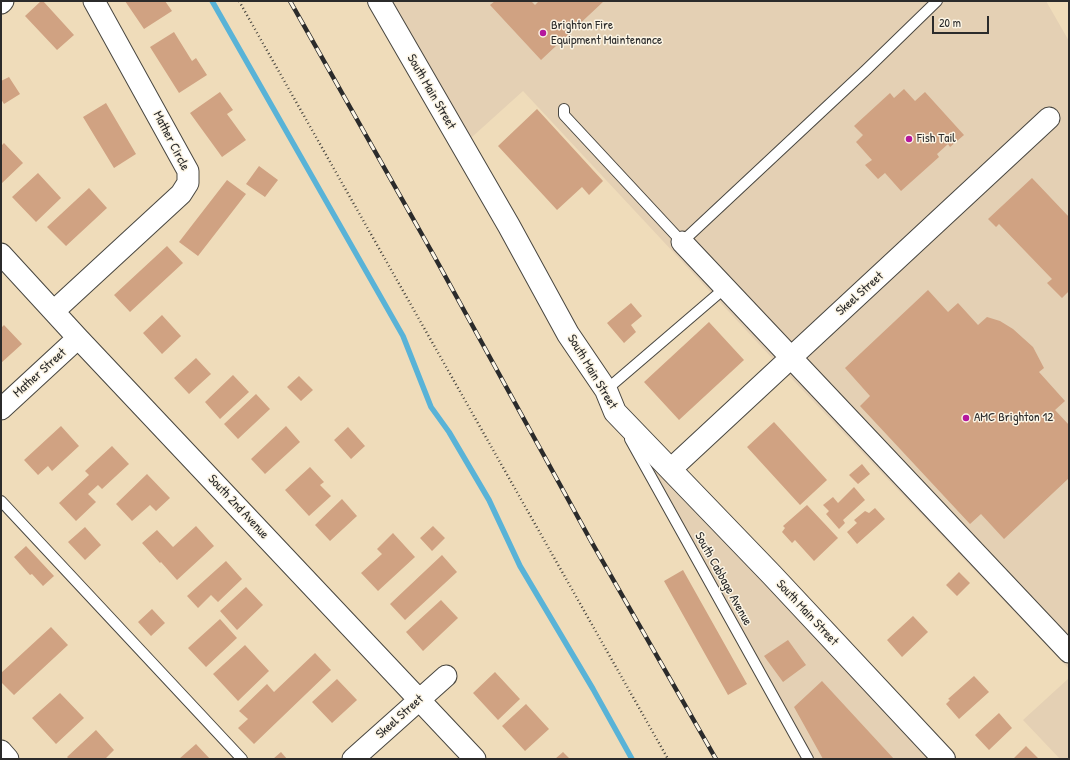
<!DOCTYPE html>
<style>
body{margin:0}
#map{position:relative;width:1070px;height:760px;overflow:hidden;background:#efdcba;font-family:"Patrick Hand",sans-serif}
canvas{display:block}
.frame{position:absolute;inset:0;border:2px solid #2b2b2b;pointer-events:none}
.scale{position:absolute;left:932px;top:16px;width:57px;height:18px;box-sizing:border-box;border:2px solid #2b2b2b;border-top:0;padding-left:5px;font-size:12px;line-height:14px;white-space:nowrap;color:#2b2b2b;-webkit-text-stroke:3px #fcf5e5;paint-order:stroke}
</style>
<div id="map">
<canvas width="1070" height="760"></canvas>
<div class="frame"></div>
<div class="scale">20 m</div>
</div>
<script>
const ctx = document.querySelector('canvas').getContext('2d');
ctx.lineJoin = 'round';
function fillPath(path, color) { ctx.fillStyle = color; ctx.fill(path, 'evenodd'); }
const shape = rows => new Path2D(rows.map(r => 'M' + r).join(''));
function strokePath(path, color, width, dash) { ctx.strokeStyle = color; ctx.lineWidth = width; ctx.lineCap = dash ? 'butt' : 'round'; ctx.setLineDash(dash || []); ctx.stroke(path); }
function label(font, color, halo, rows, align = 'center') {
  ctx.font = font + ' "Patrick Hand",sans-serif'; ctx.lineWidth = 3; ctx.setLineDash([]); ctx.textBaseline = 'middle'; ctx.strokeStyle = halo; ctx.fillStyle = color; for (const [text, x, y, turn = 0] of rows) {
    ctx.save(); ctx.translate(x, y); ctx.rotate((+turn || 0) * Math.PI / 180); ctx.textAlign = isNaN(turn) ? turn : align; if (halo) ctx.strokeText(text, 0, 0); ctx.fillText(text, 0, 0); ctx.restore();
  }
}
fillPath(shape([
 [379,1,1046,1,1069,41,1069,669,772,358,523,91,462,146],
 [615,412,944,759,808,759],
 [1069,678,1069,759,1060,759,1023,720]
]), '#e4d0b4');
strokePath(shape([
 [212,1,403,336,431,407,449,432,489,500,520,566,593,689,632,759]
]), '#59b3d7', 5.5);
fillPath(shape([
 [41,1,43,1,74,35,57,50,25,16],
 [125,1,165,1,172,11,144,29],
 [495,1,531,1,535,5,539,1,604,1,541,60,490,5],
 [174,32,192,61,196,58,207,75,179,93,150,47],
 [9,77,20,94,4,104,1,99,1,81],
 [904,89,915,101,925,92,964,135,950,147,948,144,937,154,939,157,901,191,885,173,878,179,865,165,872,160,856,142,863,135,854,126,890,93,894,98],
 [220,92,233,110,227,114,246,140,222,157,190,113],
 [106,103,136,154,114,168,83,117],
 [537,109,603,181,589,195,582,187,557,210,498,146],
 [4,143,23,163,1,184,1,146],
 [259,166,278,180,265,197,246,184],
 [38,173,61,198,36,222,12,197],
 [1032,178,1069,217,1069,291,1062,298,1047,283,1052,279,999,224,996,227,988,219],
 [227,180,246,194,198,256,179,242],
 [89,188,107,208,66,246,47,227],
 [167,246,183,263,130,312,114,295],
 [928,290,948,312,958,303,978,325,987,317,1000,321,1013,329,1033,347,1044,368,1039,372,1065,401,1055,410,1069,425,1069,478,1004,539,981,514,970,524,860,406,870,396,845,368],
 [631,303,642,316,631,325,636,332,624,343,607,323],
 [162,315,181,336,162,354,143,333],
 [709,322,744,360,679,420,644,382],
 [4,325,22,344,1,363,1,328],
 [196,358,211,374,189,394,174,378],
 [233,375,249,392,220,419,205,402],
 [299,376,313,390,301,401,287,387],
 [256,394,270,409,238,439,224,424],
 [774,422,827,480,800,505,747,447],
 [61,426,79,446,52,471,48,466,38,475,24,460],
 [286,426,300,442,265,474,251,459],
 [348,427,365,446,351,459,334,440],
 [112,446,129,464,102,489,98,485,88,494,96,502,76,521,59,503,89,475,85,471],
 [862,464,870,474,858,484,849,475],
 [310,467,324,482,320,485,331,496,309,516,285,490],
 [147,474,170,498,156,511,150,505,132,521,116,504],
 [854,487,865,500,843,520,845,523,839,529,826,514,829,511,823,505,833,497,838,503],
 [342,499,357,516,330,541,315,525],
 [807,505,838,538,814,561,795,540,792,543,782,532,785,528,783,526],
 [875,508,885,519,857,544,847,532,857,523,854,520,865,511,869,513],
 [196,526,214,546,177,580,161,562,160,563,142,543,157,530,173,547],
 [433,526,445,538,432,551,420,538],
 [85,527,101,545,85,560,68,542],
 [393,533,415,557,378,591,361,573,382,554,377,549],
 [26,546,54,576,43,586,32,574,30,575,14,557],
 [442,555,457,572,405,620,390,604],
 [226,561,242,579,218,602,211,595,198,608,187,596],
 [683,570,747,684,728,695,664,581],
 [959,572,970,583,957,596,946,585],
 [246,587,263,605,237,630,220,611],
 [441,600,458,618,423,651,406,632],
 [152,609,165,623,151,636,138,622],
 [913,616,928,632,902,657,887,640],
 [220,619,237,638,206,667,188,648],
 [51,627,68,645,14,695,1,682,1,673],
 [788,640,806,665,783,682,764,656],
 [245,645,269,671,238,701,213,674],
 [315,653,331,670,254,744,238,728,248,719,239,711,267,684,274,692],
 [495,672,520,699,498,720,473,693],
 [974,676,989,692,959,719,946,704,950,700,948,699],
 [337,679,357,700,332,723,312,702],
 [822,681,894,759,823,759,794,707],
 [60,693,84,718,56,744,32,718],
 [526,704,549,729,525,751,502,726],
 [999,713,1012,728,989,750,975,735],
 [96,730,114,750,105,759,69,759,67,757],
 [196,744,210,759,179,759],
 [1026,746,1039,759,1013,759],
 [281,752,287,759,273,759],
 [563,752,570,759,555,759]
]), '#d0a282');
const service = shape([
 [564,109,564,115,682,242,866,70,937,1],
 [606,390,725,288],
 [630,439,808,759],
 [1,501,242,759]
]);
const minor = shape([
 [1,3,3,1],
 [682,242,1069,652],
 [1,254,78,338,475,759],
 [54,311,181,194,188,183,188,171,94,1],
 [1,409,78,338],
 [671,469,1049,118],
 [1,751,8,759],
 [353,759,446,676]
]);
const tertiary = shape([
 [379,1,509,226,568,334,606,390,615,412,772,575,944,759]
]);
strokePath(service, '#484640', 12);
strokePath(minor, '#484640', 23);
strokePath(tertiary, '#484640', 24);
strokePath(shape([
 [239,1,668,759]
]), '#484640', 2.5, [1, 3]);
strokePath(service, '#fff', 10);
strokePath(minor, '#fff', 21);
strokePath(tertiary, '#fff', 22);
const rail = shape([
 [290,1,433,254,591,541,716,759]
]);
strokePath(rail, '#2b2b2b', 4.5);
strokePath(rail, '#fcf5e5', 3, [9]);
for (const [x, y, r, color] of [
 [543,33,4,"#b5179e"],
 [909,139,4,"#b5179e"],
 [966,418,4,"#b5179e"]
]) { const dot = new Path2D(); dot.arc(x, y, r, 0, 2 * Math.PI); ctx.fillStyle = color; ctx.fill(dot); strokePath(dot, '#fcf5e5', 1.5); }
label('13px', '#2b2b2b', '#fcf5e5', [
 ["Brighton Fire",551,26],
 ["Equipment Maintenance",551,41],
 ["Fish Tail",917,139],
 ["AMC Brighton 12",974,418]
], 'left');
label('13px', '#2b2b2b', '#fcf5e5', [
 ["South Main Street",431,92,60],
 ["Mather Circle",171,141,63],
 ["Skeel Street",860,294,-42],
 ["South Main Street",592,372,59],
 ["Mather Street",40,373,-42],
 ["South 2nd Avenue",238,507,47],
 ["South Cabbage Avenue",723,579,61],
 ["South Main Street",807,613,47],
 ["Skeel Street",400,717,-42]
]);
</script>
